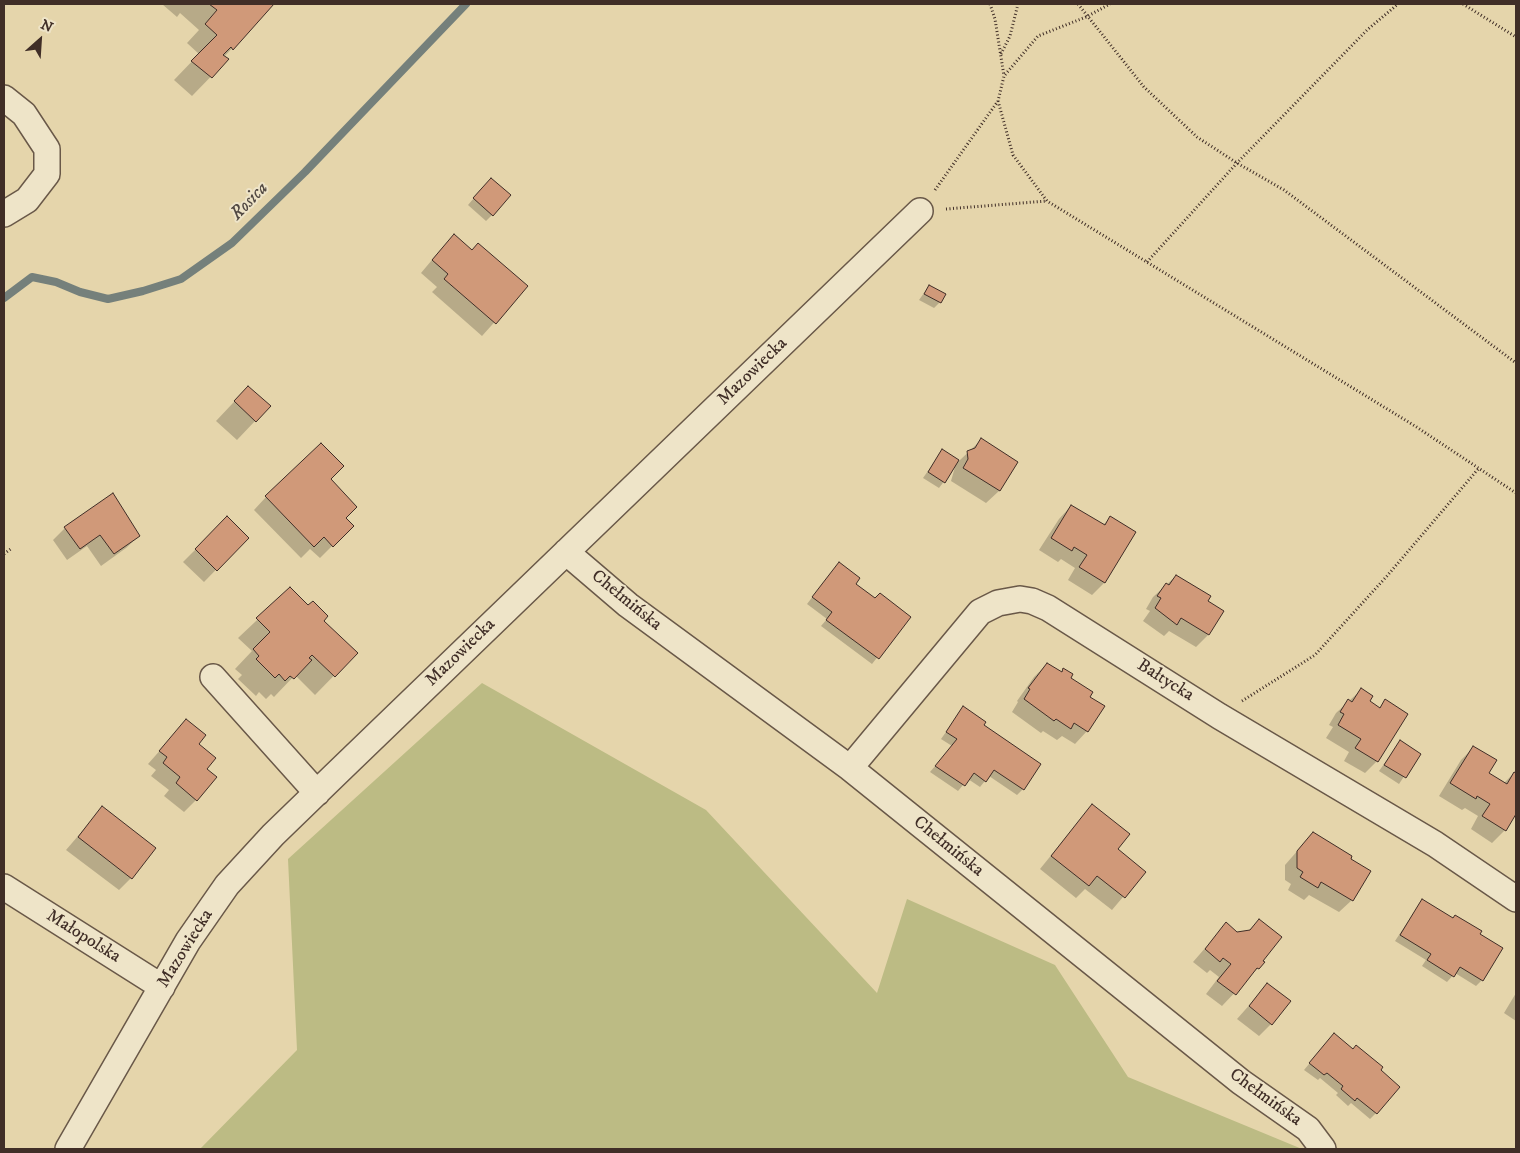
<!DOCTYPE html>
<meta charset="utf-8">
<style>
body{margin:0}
#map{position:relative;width:1520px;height:1153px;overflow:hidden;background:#e5d5ab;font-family:"IM FELL DW Pica",serif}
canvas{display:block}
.frame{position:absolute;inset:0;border:5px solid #402e27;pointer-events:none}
.north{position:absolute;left:15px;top:15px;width:50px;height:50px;-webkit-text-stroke:4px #eee4c8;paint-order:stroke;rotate:26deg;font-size:14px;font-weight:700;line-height:20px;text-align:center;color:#402e27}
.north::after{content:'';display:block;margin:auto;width:18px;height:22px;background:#402e27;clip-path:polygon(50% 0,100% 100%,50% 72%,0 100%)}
</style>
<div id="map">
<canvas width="1520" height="1153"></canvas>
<div class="frame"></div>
<div class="north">N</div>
</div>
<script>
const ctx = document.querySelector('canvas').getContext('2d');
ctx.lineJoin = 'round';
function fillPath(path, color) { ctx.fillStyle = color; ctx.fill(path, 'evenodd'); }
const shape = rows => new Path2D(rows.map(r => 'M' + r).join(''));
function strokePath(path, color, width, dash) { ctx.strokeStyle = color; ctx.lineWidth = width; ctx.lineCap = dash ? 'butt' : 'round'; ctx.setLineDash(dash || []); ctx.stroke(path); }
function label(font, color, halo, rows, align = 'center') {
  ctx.font = font + ' "IM FELL DW Pica",serif'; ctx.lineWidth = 4; ctx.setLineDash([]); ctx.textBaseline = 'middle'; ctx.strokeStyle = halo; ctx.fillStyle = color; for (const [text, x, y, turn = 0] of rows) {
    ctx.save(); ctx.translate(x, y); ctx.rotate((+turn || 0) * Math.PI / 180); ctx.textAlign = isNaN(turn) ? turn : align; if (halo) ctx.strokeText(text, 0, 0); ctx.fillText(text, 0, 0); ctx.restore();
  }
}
fillPath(shape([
 [482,683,706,810,877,993,907,899,1055,965,1128,1077,1302,1149,200,1149,297,1050,288,859]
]), '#bcbb84');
fillPath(shape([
 [162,4,272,4,224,57,227,60,192,96,174,80,199,54,187,43,199,30,180,13,177,17],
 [485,185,492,215,486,221,468,205],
 [442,248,472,251,526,287,482,336,432,292,437,287,421,273],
 [929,286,940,302,934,308,919,300],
 [248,387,255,421,237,440,216,421],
 [981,440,1017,462,999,491,986,503,951,481,955,467,939,488,923,478,942,451,959,461],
 [329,479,344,518,352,526,320,558,310,549,301,558,254,510,266,497],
 [1071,506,1103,525,1110,518,1134,533,1104,583,1092,595,1068,580,1075,568,1061,559,1058,562,1039,550,1059,519],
 [227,518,247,538,204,582,183,562],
 [65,528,139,536,126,548,101,566,87,546,67,560,53,540],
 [833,570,875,600,909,617,872,664,821,626,827,619,807,604],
 [1176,576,1206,602,1208,635,1196,647,1169,631,1164,636,1143,621,1150,611,1146,609,1153,597],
 [290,589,356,653,315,695,295,675,274,697,271,694,266,699,259,692,256,696,238,679,242,675,235,669,252,651,238,638],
 [1047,664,1061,673,1064,670,1069,678,1087,731,1075,744,1062,736,1057,740,1043,731,1041,733,1012,712,1018,702,1017,701,1034,677],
 [1361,690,1368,702,1379,708,1385,701,1377,761,1365,773,1344,761,1349,752,1326,738,1333,727,1329,725,1336,713],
 [963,708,1023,789,1017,795,989,776,980,787,968,779,958,791,930,772,952,746,941,739],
 [186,721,206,769,196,800,184,812,164,796,169,790,151,776,156,770,148,764],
 [1400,742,1419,754,1399,784,1379,771],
 [1473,748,1487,773,1504,783,1514,773,1516,775,1516,812,1505,830,1492,843,1471,829,1478,816,1465,808,1462,810,1439,796,1461,760],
 [1092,805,1116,849,1144,872,1112,910,1085,889,1076,898,1040,869],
 [102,808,131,878,119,890,66,850],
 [1313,833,1352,900,1339,912,1309,895,1304,900,1288,890,1291,884,1285,880,1285,865],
 [1422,900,1478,935,1482,980,1476,986,1455,973,1447,982,1422,966,1426,960,1395,941],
 [1259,921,1261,961,1258,968,1222,1006,1206,994,1219,977,1210,970,1207,973,1193,962,1226,924,1237,933,1248,931],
 [1268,984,1271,1024,1259,1036,1237,1019],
 [1516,993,1516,1021,1504,1013],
 [1328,1041,1353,1051,1379,1071,1376,1113,1370,1119,1351,1103,1348,1106,1336,1095,1338,1093,1320,1078,1318,1080,1304,1070]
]), '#0003');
strokePath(shape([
 [4,298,32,277,56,282,80,292,108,299,143,291,181,279,232,243,305,172,466,4]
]), '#75807b', 8);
const building = shape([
 [209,4,274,4,233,50,231,47,223,55,229,59,212,78,191,61,217,35,205,24,217,10,209,4],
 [491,178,511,195,493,216,473,198,491,178],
 [454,234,472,250,478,243,528,286,496,324,444,279,448,274,432,260,454,234],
 [929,285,946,294,941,303,924,294,929,285],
 [248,386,271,406,256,422,234,401,248,386],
 [981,438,1018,462,1000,491,963,468,968,459,967,451,975,448,981,438],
 [321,443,344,466,331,479,357,507,346,518,354,526,333,547,324,537,314,547,265,496,321,443],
 [942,449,959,460,945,483,928,472,942,449],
 [113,493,140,536,114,554,100,535,80,549,64,527,113,493],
 [1071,505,1105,525,1110,516,1136,532,1105,583,1079,567,1087,555,1074,547,1072,551,1051,538,1071,505],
 [227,516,249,538,217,571,195,549,227,516],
 [839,562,860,578,856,584,875,598,880,593,911,617,879,659,826,620,832,612,812,597,839,562],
 [1176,575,1211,596,1208,601,1224,611,1209,635,1181,618,1177,625,1155,608,1161,598,1157,596,1166,583,1169,585,1176,575],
 [290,587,308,605,313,601,328,616,324,621,358,653,335,677,312,655,309,658,312,660,294,679,290,676,285,681,279,674,275,678,256,659,259,656,253,649,270,632,256,618,290,587],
 [1047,663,1062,672,1063,668,1073,674,1071,678,1093,692,1090,697,1105,706,1088,732,1074,723,1071,729,1056,719,1054,721,1024,699,1030,689,1028,688,1047,663],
 [1361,688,1373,696,1370,701,1380,708,1385,699,1408,714,1378,762,1355,748,1361,739,1338,725,1344,714,1340,712,1348,699,1352,702,1361,688],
 [963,706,986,722,984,725,1041,764,1024,790,994,770,986,782,974,773,965,786,935,766,957,739,946,732,963,706],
 [186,719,206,735,199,744,216,758,207,769,217,777,197,801,176,783,180,777,163,763,167,757,159,751,186,719],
 [1400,740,1421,754,1406,778,1384,765,1400,740],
 [1473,746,1497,760,1489,773,1507,784,1514,772,1516,773,1516,814,1506,831,1482,816,1490,804,1477,796,1476,799,1450,783,1473,746],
 [1092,804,1130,834,1118,849,1146,872,1125,898,1097,876,1089,886,1051,856,1092,804],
 [102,806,156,848,132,879,78,837,102,806],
 [1313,832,1352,856,1351,859,1371,871,1353,901,1321,882,1318,888,1300,877,1303,872,1297,868,1297,851,1313,832],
 [1422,899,1453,918,1455,915,1482,931,1480,934,1503,948,1483,981,1460,967,1454,977,1427,960,1431,954,1400,935,1422,899],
 [1259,919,1282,937,1263,961,1265,962,1259,969,1257,968,1236,995,1217,981,1231,964,1223,958,1220,962,1205,949,1226,922,1237,932,1250,930,1259,919],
 [1267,983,1291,1001,1272,1025,1249,1006,1267,983],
 [1334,1033,1353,1049,1356,1045,1383,1067,1381,1070,1400,1087,1377,1114,1357,1098,1355,1101,1341,1089,1343,1086,1327,1073,1324,1075,1309,1063,1334,1033]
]);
fillPath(building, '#d09979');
strokePath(building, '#402e27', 1);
const minor = shape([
 [4,98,24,114,47,149,47,174,27,200,4,214],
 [566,552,628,605,850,768,1241,1082,1308,1129,1323,1149],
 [213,677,317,793],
 [850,768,980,612,998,603,1020,599,1032,601,1048,608,1219,716,1435,844,1516,899],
 [4,887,162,987],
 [68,1149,188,941,227,885,273,835,337,773,920,211]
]);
strokePath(minor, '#695848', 28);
strokePath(shape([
 [990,4,995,19,1004,76],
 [1078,4,1144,87,1197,137,1237,163,1284,190,1516,363],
 [1463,4,1516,37],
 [1001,54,1010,36,1018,4],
 [998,101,1013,155,1047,201,1415,426,1516,493],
 [935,190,998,101,1004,76,1038,36,1086,17,1110,4],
 [946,209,1047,201],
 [1147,262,1237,163,1367,30,1398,4],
 [4,554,12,548],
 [1242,701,1315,655,1387,576,1479,468]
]), '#402e27', 3, [1, 2.5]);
strokePath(minor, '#eee4c8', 25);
label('18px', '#402e27', '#eee4c8', [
 ["Mazowiecka",753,372,-44],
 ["Chełmińska",626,601,39],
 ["Mazowiecka",461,653,-44],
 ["Bałtycka",1165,681,32],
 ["Chełmińska",948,847,39],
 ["Małopolska",83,937,32],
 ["Mazowiecka",186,949,-58],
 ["Chełmińska",1265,1098,36]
]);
label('italic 19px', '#524943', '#eee4c8', [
 ["Rosica",250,202,-46]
]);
</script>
